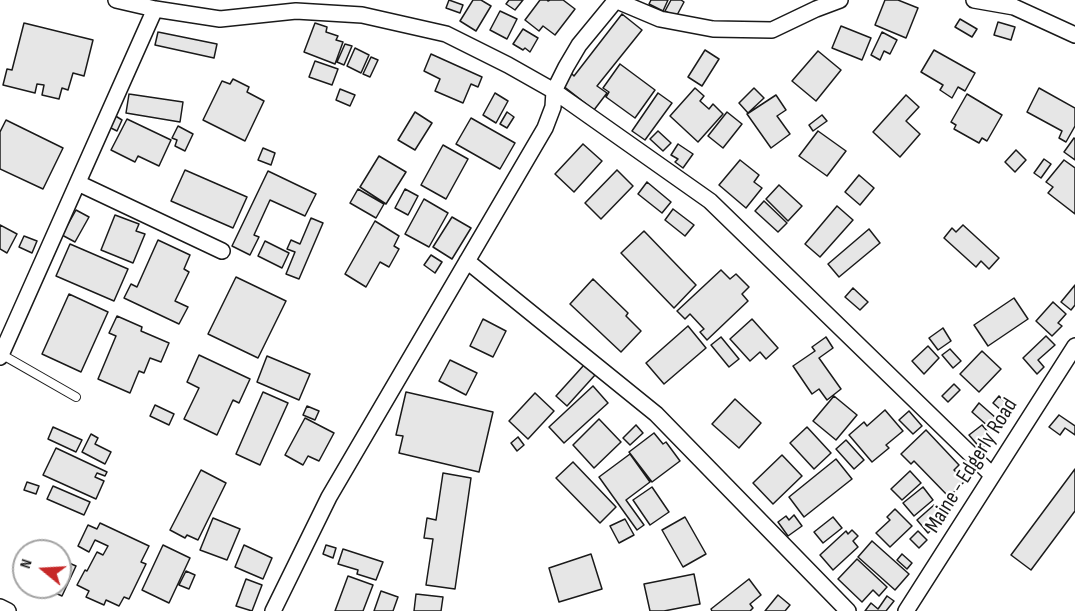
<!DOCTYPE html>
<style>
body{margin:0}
#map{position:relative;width:1075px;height:611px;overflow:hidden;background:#fff;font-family:"Sofia Sans Condensed",sans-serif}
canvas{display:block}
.north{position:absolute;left:12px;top:539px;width:60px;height:60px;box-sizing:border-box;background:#fff;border:2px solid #a3a3a3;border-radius:50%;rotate:288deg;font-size:16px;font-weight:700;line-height:24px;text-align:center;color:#1a1a1a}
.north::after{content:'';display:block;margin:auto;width:21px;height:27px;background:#c62828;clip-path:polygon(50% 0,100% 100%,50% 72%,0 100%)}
</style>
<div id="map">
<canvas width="1075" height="611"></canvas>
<div class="north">N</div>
</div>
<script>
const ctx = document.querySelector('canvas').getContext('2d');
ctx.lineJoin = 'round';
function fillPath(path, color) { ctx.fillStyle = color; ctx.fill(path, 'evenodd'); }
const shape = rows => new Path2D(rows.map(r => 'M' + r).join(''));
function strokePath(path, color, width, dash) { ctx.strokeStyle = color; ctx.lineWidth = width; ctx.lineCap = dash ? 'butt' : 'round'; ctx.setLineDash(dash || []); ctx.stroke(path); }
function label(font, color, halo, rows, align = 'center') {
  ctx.font = font + ' "Sofia Sans Condensed",sans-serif'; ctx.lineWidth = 4.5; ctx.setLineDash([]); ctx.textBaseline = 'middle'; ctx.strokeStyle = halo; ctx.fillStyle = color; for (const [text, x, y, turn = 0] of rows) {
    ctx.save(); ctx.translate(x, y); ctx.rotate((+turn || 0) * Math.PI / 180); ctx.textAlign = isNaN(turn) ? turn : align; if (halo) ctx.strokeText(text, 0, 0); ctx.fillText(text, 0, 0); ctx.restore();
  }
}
const building = shape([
 [449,0,463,5,460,13,446,8,449,0],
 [473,0,481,0,491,6,476,31,460,21,473,0],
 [509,0,523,0,515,10,506,4,509,0],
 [540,0,547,0,548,1,550,0,563,0,575,9,555,35,543,26,539,31,525,20,540,0],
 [651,0,668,0,663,11,649,4,651,0],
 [671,0,681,0,684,2,676,17,665,11,671,0],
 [885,0,898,0,918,8,906,38,875,25,885,0],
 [500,11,517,19,507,39,490,30,500,11],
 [622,14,642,30,597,86,607,93,594,110,562,85,571,73,574,76,622,14],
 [960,19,977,29,972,37,955,27,960,19],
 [998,22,1015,27,1011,40,994,35,998,22],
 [24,23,93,40,84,76,73,73,68,90,62,88,59,99,42,95,44,85,37,84,35,93,3,85,7,69,12,70,24,23],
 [315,23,327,27,326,32,338,36,336,40,343,42,335,64,304,52,315,23],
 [841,26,871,38,862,60,832,48,841,26],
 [523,29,538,38,530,52,525,48,523,50,513,44,523,29],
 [158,32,217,44,214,58,155,45,158,32],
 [882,32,897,40,890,54,884,51,880,60,871,55,882,32],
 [345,44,352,46,344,65,337,62,345,44],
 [355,48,369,55,361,73,347,66,355,48],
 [705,50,719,59,702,86,688,77,705,50],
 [934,50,975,73,965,91,958,87,952,98,940,90,943,85,921,72,934,50],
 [818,51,841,70,816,101,792,81,818,51],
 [431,54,482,77,478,87,471,84,463,103,435,91,440,79,424,71,431,54],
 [371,57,378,60,370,77,363,74,371,57],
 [315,61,338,69,332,85,309,77,315,61],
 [620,64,655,90,635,118,606,97,609,92,603,88,620,64],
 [233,79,249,87,247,92,264,101,245,141,203,120,222,81,230,84,233,79],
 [695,88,704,96,700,101,709,109,713,104,723,114,698,142,670,116,695,88],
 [754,88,764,98,748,113,739,103,754,88],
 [1039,88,1075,108,1075,126,1066,142,1059,138,1062,131,1027,112,1039,88],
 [340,89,355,95,350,106,336,100,340,89],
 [495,93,508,101,496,123,483,115,495,93],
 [658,93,672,103,645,140,632,131,658,93],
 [129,94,183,102,180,122,126,113,129,94],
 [967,94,1002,115,987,141,982,138,979,143,954,129,956,125,951,122,967,94],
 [776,95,786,110,777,116,790,134,771,148,747,114,776,95],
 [906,95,919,107,906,121,920,134,900,157,873,132,906,95],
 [415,112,432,123,415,150,398,140,415,112],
 [507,112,514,117,507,128,500,124,507,112],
 [727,112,742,124,723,148,708,136,727,112],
 [114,115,122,120,117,131,109,127,114,115],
 [822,115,827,121,813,131,809,125,822,115],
 [471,118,515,143,500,169,456,144,471,118],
 [127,119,171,140,159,166,138,156,135,162,111,150,127,119],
 [6,120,63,148,43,189,0,169,0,132,6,120],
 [178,126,193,134,185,151,175,146,177,140,172,138,178,126],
 [658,131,671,143,663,151,650,139,658,131],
 [818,131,846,151,827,176,799,156,818,131],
 [1074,138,1075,139,1075,160,1064,152,1074,138],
 [583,144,602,161,574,192,555,174,583,144],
 [678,144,693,154,683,168,675,162,678,159,671,155,678,144],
 [443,145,468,159,446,199,421,185,443,145],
 [263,148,275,153,271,165,258,160,263,148],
 [1016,150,1026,160,1015,172,1005,162,1016,150],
 [379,156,406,172,386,204,360,187,379,156],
 [1044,159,1051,164,1041,178,1034,173,1044,159],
 [740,160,759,175,754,182,762,188,746,208,719,185,740,160],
 [1064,160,1075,168,1075,214,1048,193,1053,187,1046,182,1064,160],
 [185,170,247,197,233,228,171,201,185,170],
 [617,170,633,186,601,219,585,203,617,170],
 [268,171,316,194,305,216,270,200,254,235,259,237,250,255,232,246,268,171],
 [859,175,874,188,860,205,845,192,859,175],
 [647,182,671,202,662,213,638,194,647,182],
 [779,185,802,206,788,221,766,199,779,185],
 [358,189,384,204,376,218,350,203,358,189],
 [405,189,418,196,408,215,395,208,405,189],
 [424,199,448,213,429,247,405,234,424,199],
 [764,201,787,223,778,232,755,211,764,201],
 [837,206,853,220,820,257,805,244,837,206],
 [673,209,694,225,685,236,665,220,673,209],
 [76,210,89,217,75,242,62,235,76,210],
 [115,215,139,224,136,231,145,234,133,263,101,250,115,215],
 [452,217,471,228,452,259,433,247,452,217],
 [311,218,323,223,299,279,286,274,295,252,287,249,291,240,300,244,311,218],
 [375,221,399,236,394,246,399,249,389,267,380,262,366,287,345,274,375,221],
 [0,225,17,234,7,253,0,249,0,225],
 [963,225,999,258,989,269,981,261,976,267,944,238,952,228,956,232,963,225],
 [869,229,880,243,839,277,828,264,869,229],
 [644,231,696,285,674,308,621,253,644,231],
 [24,236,37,241,32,253,19,247,24,236],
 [158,240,190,255,184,269,189,272,175,301,188,307,179,324,124,298,131,284,137,287,158,240],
 [265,241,289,253,282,268,258,256,265,241],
 [70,244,128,269,114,301,56,276,70,244],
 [431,255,442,262,435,273,424,265,431,255],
 [721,270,730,279,736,274,749,287,742,294,748,301,707,340,700,332,704,329,690,314,685,319,677,311,721,270],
 [236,277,286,301,258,358,208,334,236,277],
 [593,279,628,313,626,316,641,331,621,352,570,304,593,279],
 [1075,285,1075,305,1071,310,1061,302,1075,285],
 [853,288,868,302,860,310,845,297,853,288],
 [69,294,108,312,81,372,42,354,69,294],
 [1014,298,1028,319,988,346,974,325,1014,298],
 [1053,302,1066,314,1058,323,1062,326,1052,336,1036,321,1053,302],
 [117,316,142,327,141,331,169,343,161,362,150,358,144,373,139,371,130,393,98,379,116,336,109,333,117,316],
 [483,319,506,331,493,357,470,346,483,319],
 [752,319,778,348,766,359,760,352,750,361,730,339,752,319],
 [688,326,706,348,664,384,646,363,688,326],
 [943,328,951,341,938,350,929,338,943,328],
 [1046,336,1055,345,1038,360,1044,367,1037,374,1023,358,1046,336],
 [721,337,739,359,729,367,711,345,721,337],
 [826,337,833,348,819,358,841,389,827,400,819,389,812,394,793,366,815,351,812,347,826,337],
 [928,346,939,358,924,374,912,361,928,346],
 [950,349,961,361,953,368,942,355,950,349],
 [982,351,1001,369,979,392,960,374,982,351],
 [199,355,250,379,239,403,233,400,217,435,184,419,199,388,187,382,199,355],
 [267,356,310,374,299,400,257,382,267,356],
 [450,360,477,373,466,395,439,381,450,360],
 [584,365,595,375,567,406,556,396,584,365],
 [954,384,960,390,948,402,942,396,954,384],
 [593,386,608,403,564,443,549,427,593,386],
 [263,392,288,403,260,465,236,454,263,392],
 [406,392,493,412,479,472,399,453,403,436,396,435,406,392],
 [535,393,554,411,528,439,509,421,535,393],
 [834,396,857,415,836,440,813,421,834,396],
 [999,396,1007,404,1001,410,993,403,999,396],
 [735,399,761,423,739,448,712,424,735,399],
 [979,403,996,418,989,427,972,412,979,403],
 [155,405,174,414,169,425,150,416,155,405],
 [307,406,319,411,315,420,303,415,307,406],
 [885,410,903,431,886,445,889,448,872,462,849,435,864,422,867,426,885,410],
 [909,411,922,426,913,434,899,420,909,411],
 [1059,415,1075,426,1075,435,1065,428,1060,435,1049,427,1059,415],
 [305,418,334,433,319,461,308,456,303,465,285,455,305,418],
 [599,419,621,442,594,468,573,445,599,419],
 [636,425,643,433,630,445,623,438,636,425],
 [982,425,993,438,981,449,969,435,982,425],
 [53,427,82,440,76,452,48,439,53,427],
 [807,427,831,453,814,469,790,443,807,427],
 [926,430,959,465,954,470,965,481,949,497,914,461,911,464,901,454,926,430],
 [654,433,663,444,666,442,680,461,652,482,629,452,654,433],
 [91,434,98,438,95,444,111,452,105,464,82,452,91,434],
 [518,437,524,445,517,451,511,443,518,437],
 [846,440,864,460,854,469,836,449,846,440],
 [56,448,107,472,105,476,97,473,95,477,104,481,96,499,43,475,56,448],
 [630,454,650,482,626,500,644,525,637,530,599,477,630,454],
 [782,455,802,476,773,504,753,483,782,455],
 [836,459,852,479,804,517,789,497,836,459],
 [573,462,616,507,600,523,556,478,573,462],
 [1075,469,1075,511,1031,570,1011,555,1075,469],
 [201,470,226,483,198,540,187,535,185,538,170,530,201,470],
 [910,471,921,483,902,500,891,489,910,471],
 [443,473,471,478,455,589,426,585,433,539,424,538,427,518,436,520,443,473],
 [27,482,39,486,36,494,24,490,27,482],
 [53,486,90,502,84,515,47,499,53,486],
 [652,487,669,512,650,525,633,500,652,487],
 [923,487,933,500,914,516,903,503,923,487],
 [934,505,945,517,928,533,917,520,934,505],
 [895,509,912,526,890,547,876,533,890,520,887,517,895,509],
 [794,515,802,526,788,536,778,522,786,516,789,520,794,515],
 [685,517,706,554,683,567,662,530,685,517],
 [833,517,842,528,823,543,814,532,833,517],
 [213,518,240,529,227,560,200,550,213,518],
 [625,519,634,535,619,543,610,526,625,519],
 [100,523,149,546,141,562,146,564,129,599,124,597,119,606,106,600,104,605,86,597,89,591,77,585,85,570,87,571,97,552,103,555,108,546,95,540,89,552,78,546,88,525,97,529,100,523],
 [852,530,858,536,853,541,858,547,833,570,820,555,846,531,848,534,852,530],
 [918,531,927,540,919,548,910,539,918,531],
 [872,541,909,574,895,590,858,557,872,541],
 [163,545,190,558,169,603,142,590,163,545],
 [244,545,272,558,263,579,235,567,244,545],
 [326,545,336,548,333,558,323,554,326,545],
 [343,549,383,562,376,580,357,574,358,570,338,564,343,549],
 [591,554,602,589,559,602,549,568,591,554],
 [902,554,912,563,907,569,897,560,902,554],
 [857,559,887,587,879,596,873,590,862,602,838,579,857,559],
 [69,563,76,566,62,596,53,592,55,587,60,587,60,581,69,563],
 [186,571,195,575,189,589,179,585,186,571],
 [694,574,700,604,664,611,650,611,644,584,694,574],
 [348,576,373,585,363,611,335,611,348,576],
 [246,579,262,585,252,611,236,606,246,579],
 [749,579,761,595,750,604,753,608,750,611,712,611,711,609,749,579],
 [381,591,398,597,393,611,374,611,381,591],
 [416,594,443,597,441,611,414,611,416,594],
 [778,595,790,605,785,611,765,611,778,595],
 [887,596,894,601,886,611,865,611,871,603,878,609,887,596]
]);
fillPath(building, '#e6e6e6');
strokePath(building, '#1a1a1a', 1.5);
const service = shape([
 [1,354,76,397]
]);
const minor = shape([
 [116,0,155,9,220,19,296,11,362,15,446,34,508,65,554,91,710,201,992,475],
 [615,0,660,19,713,29,772,30,816,9,840,0],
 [974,0,1014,7,1075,35],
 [78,183,222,251],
 [467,261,656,414,848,611],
 [0,357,155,9],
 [0,607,8,611],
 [273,611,329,497,545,128,553,107,554,91,566,67,579,45,616,0],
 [906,611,1075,346]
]);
strokePath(service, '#1a1a1a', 10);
strokePath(minor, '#1a1a1a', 18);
strokePath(service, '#fff', 8);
strokePath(minor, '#fff', 15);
label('22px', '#1a1a1a', '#fff', [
 ["Maine - Edgerly Road",972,466,-58]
]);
</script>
